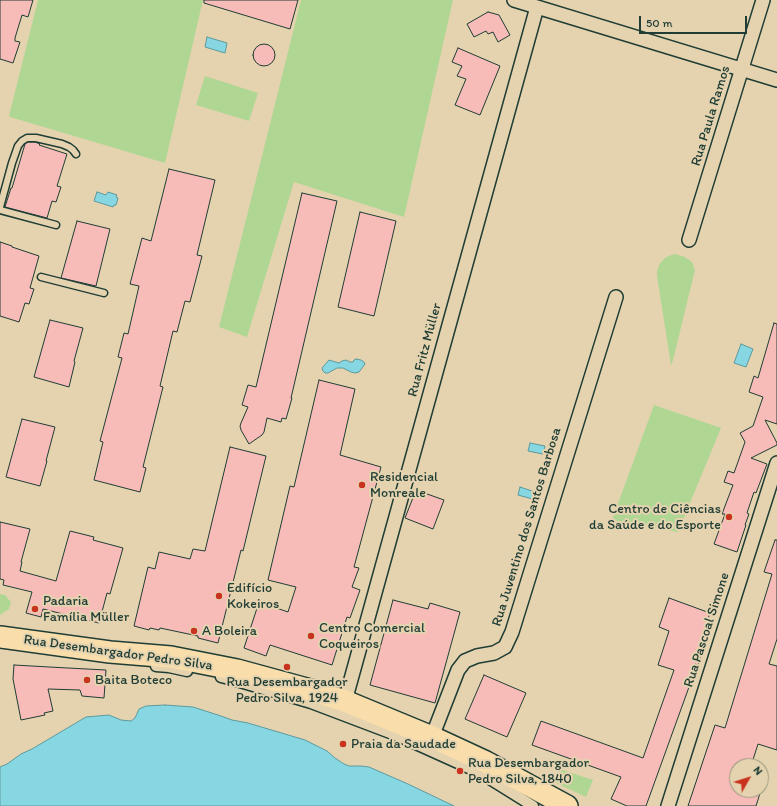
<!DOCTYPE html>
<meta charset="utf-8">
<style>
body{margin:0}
#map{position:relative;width:777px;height:806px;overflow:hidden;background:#e5d3b0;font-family:Itim,sans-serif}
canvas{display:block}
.north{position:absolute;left:729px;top:758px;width:40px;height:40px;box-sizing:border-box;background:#e5d3b0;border:1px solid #96977e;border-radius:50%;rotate:51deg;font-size:11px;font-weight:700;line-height:16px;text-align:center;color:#1f3d34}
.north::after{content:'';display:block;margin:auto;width:14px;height:18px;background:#c8321e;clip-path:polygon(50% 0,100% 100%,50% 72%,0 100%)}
.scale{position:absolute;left:639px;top:16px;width:108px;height:18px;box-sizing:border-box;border:2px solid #1f3d34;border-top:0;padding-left:5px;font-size:12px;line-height:14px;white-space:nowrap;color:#1f3d34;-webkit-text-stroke:3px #e5d3b0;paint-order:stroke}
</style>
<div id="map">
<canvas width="777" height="806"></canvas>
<div class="north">N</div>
<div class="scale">50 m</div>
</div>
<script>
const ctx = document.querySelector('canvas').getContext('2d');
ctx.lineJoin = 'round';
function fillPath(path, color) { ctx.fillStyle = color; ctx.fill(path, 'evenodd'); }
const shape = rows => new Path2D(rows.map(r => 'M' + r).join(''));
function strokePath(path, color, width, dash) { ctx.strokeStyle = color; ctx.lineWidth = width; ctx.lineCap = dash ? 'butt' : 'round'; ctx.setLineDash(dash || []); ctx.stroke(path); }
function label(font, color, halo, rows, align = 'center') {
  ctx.font = font + ' Itim,sans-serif'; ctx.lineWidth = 4; ctx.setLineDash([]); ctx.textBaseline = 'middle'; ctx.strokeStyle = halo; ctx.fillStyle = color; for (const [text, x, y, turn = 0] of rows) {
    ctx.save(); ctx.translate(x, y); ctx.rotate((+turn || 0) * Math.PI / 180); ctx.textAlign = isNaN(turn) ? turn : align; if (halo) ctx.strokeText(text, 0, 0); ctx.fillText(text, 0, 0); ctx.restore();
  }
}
fillPath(shape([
 [38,0,203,0,165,163,10,117,9,116],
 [301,0,453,0,404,217,294,182,247,337,219,327],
 [205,76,258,93,249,121,196,105],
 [675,254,685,257,692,262,695,270,673,360,671,365,657,276,657,271,660,263,666,257],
 [654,405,721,428,678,532,612,520],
 [0,594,5,595,11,602,9,609,0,615],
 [560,769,593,780,586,797,554,782]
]), '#afd793');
const water = shape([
 [207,37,227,43,225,53,205,47,207,37],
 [97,192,106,195,108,192,117,195,116,197,118,198,116,205,114,205,113,207,94,201,97,192],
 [741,344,753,349,746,367,734,363,741,344],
 [356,359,361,360,364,362,365,364,359,372,355,373,351,372,343,368,337,368,328,373,325,373,323,371,322,368,329,360,339,363,342,361,346,360,350,362,353,362,354,360,356,359],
 [530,443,545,446,543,454,528,451,530,443],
 [520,487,538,493,536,500,518,495,520,487],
 [165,705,193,707,218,715,232,720,248,723,305,740,327,751,335,758,344,764,349,766,361,766,369,767,408,784,454,806,0,806,0,767,7,764,21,754,32,749,86,717,109,715,121,720,131,721,135,718,139,709,146,706,165,705]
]);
fillPath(water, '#87d7e2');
strokePath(water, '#5d999c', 1);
const building = shape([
 [0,0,33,0,28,17,22,15,15,38,15,41,20,42,13,63,0,59,0,0],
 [204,0,298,0,290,29,204,3,204,0],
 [488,12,499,15,510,35,498,42,493,32,488,34,486,31,474,37,467,24,488,12],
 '253 55a11 11 0 1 1 22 0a11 11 0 1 1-22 0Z',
 [458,48,500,66,480,115,455,105,466,79,457,76,462,66,452,62,458,48],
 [28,142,35,142,40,144,39,145,67,154,57,186,61,187,56,202,52,201,47,218,5,207,11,188,12,188,25,144,28,142],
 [169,169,215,180,197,255,202,256,190,302,185,301,177,332,173,331,160,386,163,387,143,467,146,468,140,492,94,480,103,442,100,441,122,358,118,357,124,333,128,334,139,286,130,284,142,238,151,241,169,169],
 [302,193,337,201,291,398,292,398,286,419,282,418,281,422,267,418,264,432,262,435,249,444,241,430,240,426,241,423,248,407,242,405,248,385,256,387,302,193],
 [360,212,396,221,374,316,338,307,360,212],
 [77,221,110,229,96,286,61,278,77,221],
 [0,242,12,246,12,247,39,256,30,288,34,289,29,304,25,303,19,322,0,316,0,242],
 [50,320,83,328,74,361,75,362,69,387,34,377,50,320],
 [774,323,777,324,777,424,765,420,777,443,777,445,751,458,767,464,756,493,754,492,747,513,749,514,745,525,746,525,737,552,714,544,725,514,722,514,733,485,724,482,728,471,734,473,745,442,740,433,753,426,763,397,749,392,754,376,758,378,774,323],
 [319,380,355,389,340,455,381,467,354,567,359,568,352,587,360,590,350,618,347,617,332,665,270,645,266,656,244,648,259,602,288,612,296,587,268,580,290,486,294,487,319,380],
 [22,419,55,427,46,461,47,461,40,486,6,477,22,419],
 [230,447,266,456,243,551,241,550,218,643,198,638,198,636,160,628,159,630,150,628,149,630,134,626,148,567,155,569,159,552,190,559,193,549,205,551,230,447],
 [416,490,444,500,433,529,405,518,416,490],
 [0,522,30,529,21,562,22,562,20,571,56,581,70,531,94,537,93,540,123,548,110,594,107,593,99,623,43,609,41,617,26,613,32,592,3,585,4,580,0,579,0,522],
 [775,540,777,540,777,639,769,664,777,666,777,750,758,744,751,766,737,766,737,790,761,790,756,806,688,806,715,725,725,728,772,574,764,572,775,540],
 [669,598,710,613,699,646,703,648,698,665,695,664,688,687,689,687,646,806,627,806,611,799,621,777,532,745,541,721,643,758,674,670,658,665,669,631,659,627,669,598],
 [393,600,428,609,430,603,460,612,435,703,370,685,393,600],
 [14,665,49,667,106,670,104,698,82,696,80,690,48,689,53,711,44,713,45,715,21,720,13,679,14,665],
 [484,675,526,693,507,737,465,719,484,675]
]);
fillPath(building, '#f7bbb8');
strokePath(building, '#1f3d34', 1);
const service = shape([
 [0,207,12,163,18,146,22,141,27,138,36,138,62,144,69,147,73,150,76,154],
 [0,210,56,225],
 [41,277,104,293]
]);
const pedestrian = shape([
 [156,666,169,667,187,671],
 [221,677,233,680,311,703,398,736,480,773,533,806]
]);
const minor = shape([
 [514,0,777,80],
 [689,240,763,0],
 [345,701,537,7],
 [432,737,458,670,465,661,477,656,494,653,505,647,512,632,616,297],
 [668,806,777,463]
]);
const primary = shape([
 [0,637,110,652,171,657,237,670,314,691,345,701,432,737,486,762,567,806]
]);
strokePath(service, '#1f3d34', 9);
strokePath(pedestrian, '#1f3d34', 13);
strokePath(minor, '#1f3d34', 16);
strokePath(primary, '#1f3d34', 24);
strokePath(service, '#e5d3b0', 6);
strokePath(pedestrian, '#e5d3b0', 10);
strokePath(minor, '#e5d3b0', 13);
strokePath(primary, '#f9deab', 21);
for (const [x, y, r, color] of [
 [362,485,4,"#c8321e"],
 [729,517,4,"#c8321e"],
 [219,596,4,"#c8321e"],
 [35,609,4,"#c8321e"],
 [194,631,4,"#c8321e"],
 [311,636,4,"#c8321e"],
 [287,667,4,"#c8321e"],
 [87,680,4,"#c8321e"],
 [343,744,4,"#c8321e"],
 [460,771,4,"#c8321e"]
]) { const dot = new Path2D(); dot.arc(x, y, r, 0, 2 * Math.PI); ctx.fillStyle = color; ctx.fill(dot); strokePath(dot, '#e5d3b0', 1.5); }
label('14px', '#1f3d34', '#e5d3b0', [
 ["Rua Paula Ramos",711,116,-73],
 ["Rua Fritz Müller",425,350,-75],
 ["Rua Juventino dos Santos Barbosa",527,527,-73],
 ["Rua Pascoal Simone",707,630,-72],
 ["Rua Desembargador Pedro Silva",118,653,8]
]);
label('14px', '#1f3d34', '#e5d3b0', [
 ["Residencial",370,477],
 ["Monreale",370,493],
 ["Centro de Ciências",721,509,"right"],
 ["da Saúde e do Esporte",721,525,"right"],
 ["Edifício",227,588],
 ["Kokeiros",227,604],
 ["Padaria",43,601],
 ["Família Müller",43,617],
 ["Centro Comercial",319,628],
 ["Coqueiros",319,644],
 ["A Boleira",202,631],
 ["Baita Boteco",95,680],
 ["Rua Desembargador",287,682,"center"],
 ["Pedro Silva, 1924",287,698,"center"],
 ["Praia da Saudade",351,744],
 ["Rua Desembargador",468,763],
 ["Pedro Silva, 1840",468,779]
], 'left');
</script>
